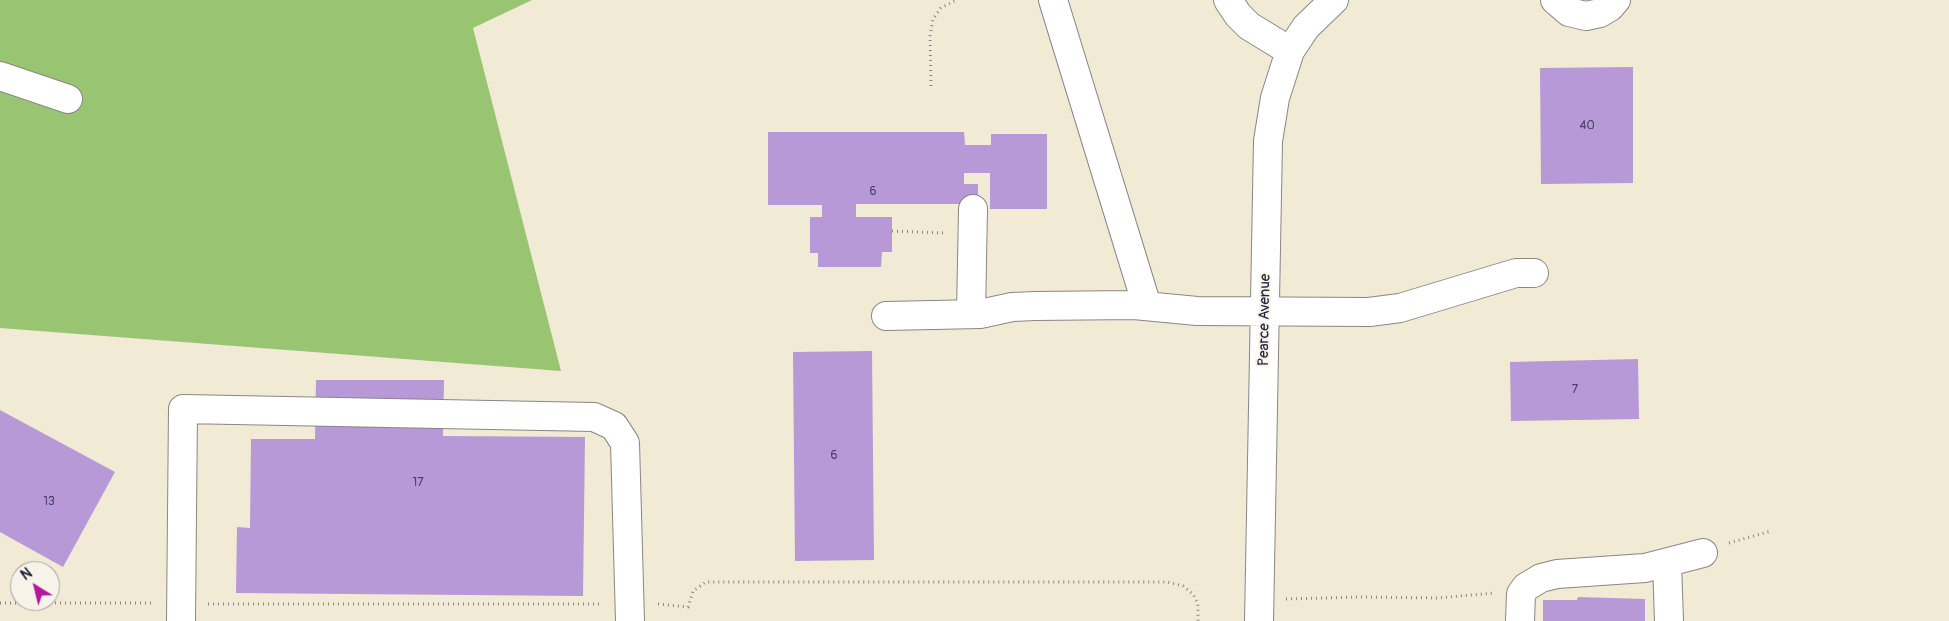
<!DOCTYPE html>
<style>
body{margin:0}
#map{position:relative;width:1949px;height:621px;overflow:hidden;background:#f1ead4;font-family:Pangolin,sans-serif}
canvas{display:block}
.north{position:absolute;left:10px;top:561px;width:50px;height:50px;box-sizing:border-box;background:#f7f3e8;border:1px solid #a29fa3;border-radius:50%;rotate:324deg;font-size:14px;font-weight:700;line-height:20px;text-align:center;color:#22223b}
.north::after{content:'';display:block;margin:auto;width:18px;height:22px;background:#b5179e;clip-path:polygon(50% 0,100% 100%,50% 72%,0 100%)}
</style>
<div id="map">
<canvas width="1949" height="621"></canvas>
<div class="north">N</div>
</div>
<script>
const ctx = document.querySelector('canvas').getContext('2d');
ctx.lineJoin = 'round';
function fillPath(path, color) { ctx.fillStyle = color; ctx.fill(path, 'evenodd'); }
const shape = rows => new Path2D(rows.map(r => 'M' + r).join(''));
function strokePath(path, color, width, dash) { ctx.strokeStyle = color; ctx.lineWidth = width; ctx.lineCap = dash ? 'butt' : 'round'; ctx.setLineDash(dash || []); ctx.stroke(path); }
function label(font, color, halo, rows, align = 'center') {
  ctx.font = font + ' Pangolin,sans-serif'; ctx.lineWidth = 4; ctx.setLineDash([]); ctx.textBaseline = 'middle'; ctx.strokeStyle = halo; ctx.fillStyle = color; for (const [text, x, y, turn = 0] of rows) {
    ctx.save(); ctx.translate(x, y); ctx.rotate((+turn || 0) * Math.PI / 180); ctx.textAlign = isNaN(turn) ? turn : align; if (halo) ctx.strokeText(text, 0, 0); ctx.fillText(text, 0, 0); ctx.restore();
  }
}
fillPath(shape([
 [0,0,532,0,473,28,561,371,0,328]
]), '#99c472');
fillPath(shape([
 [1633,67,1633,183,1541,184,1540,68],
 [768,132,964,132,965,145,991,145,991,134,1047,134,1047,209,990,209,990,173,964,173,964,184,978,184,978,200,964,204,856,204,856,217,892,217,892,252,882,252,881,267,818,267,818,253,810,253,810,217,822,217,822,205,768,205],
 [872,351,874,560,795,561,793,352],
 [1638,359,1639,419,1511,421,1510,362],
 [316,380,444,380,443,436,585,437,583,596,236,593,237,527,250,528,251,439,315,439],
 [0,410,115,472,63,567,0,532],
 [1578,597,1645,599,1645,621,1543,621,1543,600,1577,600]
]), '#b699d6');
const minor = shape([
 [1053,0,1147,306],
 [1228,0,1238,15,1249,26,1290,51],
 [1555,0,1569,12,1586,16,1600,13,1610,7,1616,0],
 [0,76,68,99],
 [971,314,973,209],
 [886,316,980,314,1012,307,1035,306,1134,305,1197,311,1369,312,1400,308,1516,273,1534,273],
 [1667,563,1669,621],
 [181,621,183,409,594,417,614,426,625,443,630,621],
 [1259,621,1268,141,1275,98,1290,51,1306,27,1334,0],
 [1520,621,1521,594,1526,587,1541,578,1557,574,1645,568,1703,553]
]);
strokePath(minor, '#8a8688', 30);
strokePath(shape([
 [931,86,930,36,933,19,941,8,956,0],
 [892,231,944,233],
 [1729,543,1771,531],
 [1286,599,1359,597,1437,598,1495,593],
 [0,603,154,603],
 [208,604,602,604],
 [658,604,688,607,693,591,706,582,1167,582,1183,586,1193,594,1198,604,1198,621]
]), '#8a8688', 3, [1, 4]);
strokePath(minor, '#fff', 28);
label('12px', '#474062', null, [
 ["40",1587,126],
 ["6",873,192],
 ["7",1575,390],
 ["6",834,456],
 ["17",418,483],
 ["13",49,502]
]);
label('15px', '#22223b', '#f7f3e8', [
 ["Pearce Avenue",1265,320,-89]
]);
</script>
